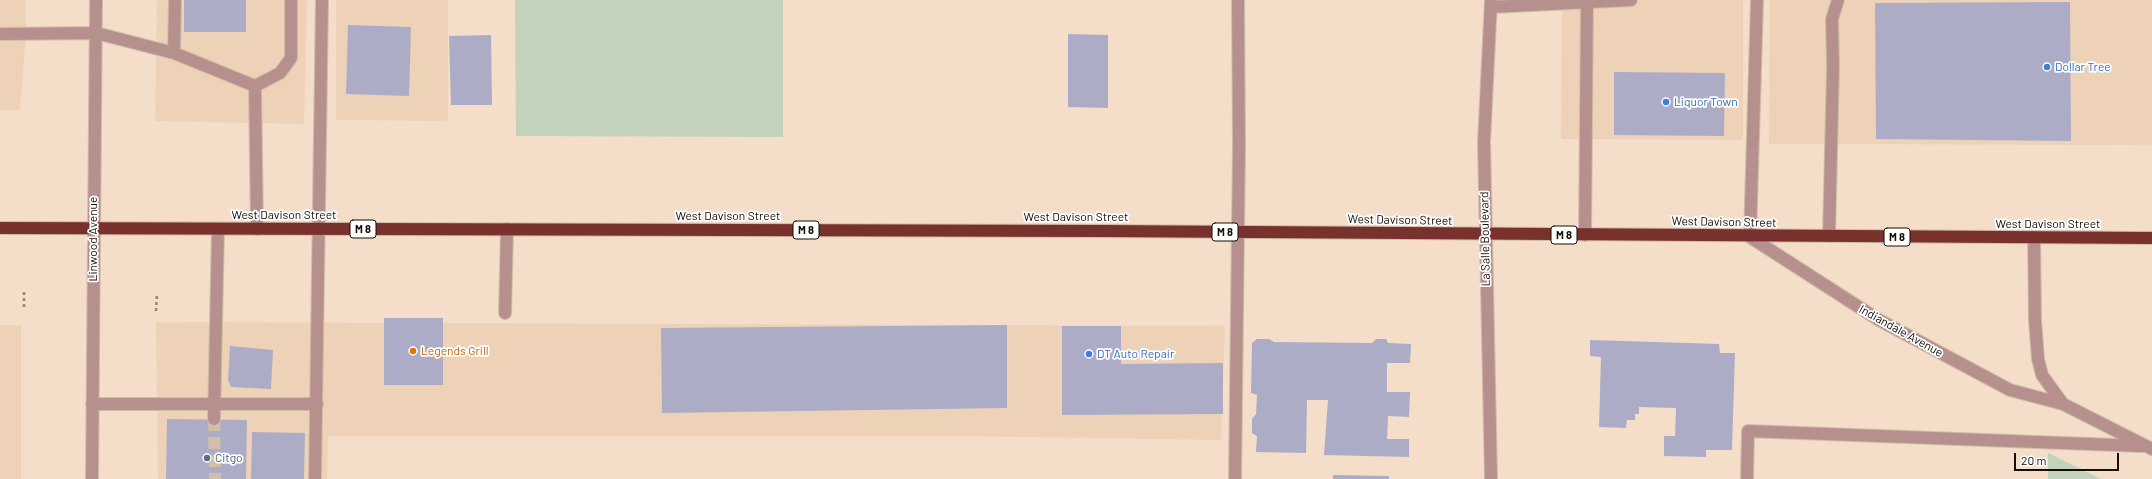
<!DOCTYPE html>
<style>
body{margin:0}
#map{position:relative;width:2152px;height:479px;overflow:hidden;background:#f4ddc9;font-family:Barlow,sans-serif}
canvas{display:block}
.scale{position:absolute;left:2014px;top:453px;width:105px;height:18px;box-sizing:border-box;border:2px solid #150e07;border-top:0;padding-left:5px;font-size:12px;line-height:14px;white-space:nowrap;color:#150e07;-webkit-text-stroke:3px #fff;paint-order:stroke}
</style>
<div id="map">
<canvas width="2152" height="479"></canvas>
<div class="scale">20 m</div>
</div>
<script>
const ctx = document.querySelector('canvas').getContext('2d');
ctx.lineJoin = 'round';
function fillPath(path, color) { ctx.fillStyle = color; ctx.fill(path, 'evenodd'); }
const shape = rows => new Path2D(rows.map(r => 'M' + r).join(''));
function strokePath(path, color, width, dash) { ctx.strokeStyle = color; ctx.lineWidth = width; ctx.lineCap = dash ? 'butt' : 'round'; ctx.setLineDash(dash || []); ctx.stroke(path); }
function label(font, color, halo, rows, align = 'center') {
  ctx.font = font + ' Barlow,sans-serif'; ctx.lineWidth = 3.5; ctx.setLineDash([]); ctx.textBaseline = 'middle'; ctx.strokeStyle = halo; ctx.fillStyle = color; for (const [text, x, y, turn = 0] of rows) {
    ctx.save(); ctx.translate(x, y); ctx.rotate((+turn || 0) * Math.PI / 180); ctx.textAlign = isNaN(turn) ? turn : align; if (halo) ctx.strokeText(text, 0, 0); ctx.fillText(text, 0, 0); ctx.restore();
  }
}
fillPath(shape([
 [0,0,26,0,26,34,20,110,0,110],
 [157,0,307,0,304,124,155,121],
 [336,0,448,0,448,121,336,120],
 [1562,0,1743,0,1743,140,1561,139],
 [1770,0,2152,0,2152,145,1769,144],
 [156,322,1225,326,1221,440,956,436,328,436,327,479,158,479],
 [0,325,21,325,21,479,0,479]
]), '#eed2b8');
fillPath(shape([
 [515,0,783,0,783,137,516,136],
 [2048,453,2101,479,2048,479]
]), '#c3d2ba');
fillPath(shape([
 [184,0,246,0,246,32,184,32],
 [2070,2,2071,141,1876,139,1875,3],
 [348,25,411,27,409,96,346,94],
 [1068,34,1108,35,1108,108,1068,107],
 [491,35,492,105,451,105,449,36],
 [1614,72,1725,73,1724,136,1614,135],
 [384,318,443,318,443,385,384,385],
 [1007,325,1007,408,662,413,661,328],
 [1062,326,1121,326,1121,364,1223,363,1223,414,1062,415],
 [1257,339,1269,339,1274,342,1372,343,1376,339,1386,339,1388,343,1411,344,1410,363,1387,363,1387,392,1410,392,1409,417,1388,416,1387,439,1409,439,1409,457,1324,455,1328,400,1307,400,1306,453,1256,452,1257,436,1252,433,1252,419,1256,414,1257,395,1251,393,1252,343],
 [1590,340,1719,344,1720,353,1735,353,1732,450,1706,450,1706,457,1664,456,1664,436,1675,436,1676,408,1639,407,1639,414,1635,414,1635,420,1627,420,1626,428,1599,427,1601,357,1590,356],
 [230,346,273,350,271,389,231,387,228,380],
 [167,419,247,420,246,479,166,479],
 [252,432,305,433,304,479,251,479],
 [1333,475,1389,476,1389,479,1333,479]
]), '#acacc6');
strokePath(shape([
 [214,419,215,479]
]), '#d3beac', 12, [12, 6]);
const minor = shape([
 [175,0,174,53,255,86,280,73,291,58,291,0],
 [1757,0,1750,237,1879,320,2010,390,2063,404,2152,449],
 [1491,7,1631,0],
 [0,34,96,33,174,53],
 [255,86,257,229],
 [1585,235,1587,2],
 [1829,236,1833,67,1832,19,1838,0],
 [2034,237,2035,320,2038,359,2042,375,2063,404],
 [505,313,507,229],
 [92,404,317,404],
 [214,419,218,229],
 [92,479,96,0],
 [315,479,322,0],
 [1235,479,1239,146,1238,0],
 [1491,479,1484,142,1491,0],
 [1747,479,1748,431,2142,446]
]);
const highway = shape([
 [0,228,1104,231,2152,238]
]);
strokePath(minor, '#d0bcaa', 14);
strokePath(highway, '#d0bcaa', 14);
strokePath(shape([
 [24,292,24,308],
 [156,311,157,293]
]), '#968677', 2.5, [3, 3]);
strokePath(minor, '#b6908c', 12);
strokePath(highway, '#79312d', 12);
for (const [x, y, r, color] of [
 [2047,67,4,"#3f7fe0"],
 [1666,102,4,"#3f7fe0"],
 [413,351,4,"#e8710a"],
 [1089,354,4,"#3f7fe0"],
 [207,458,4,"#5c6f8a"]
]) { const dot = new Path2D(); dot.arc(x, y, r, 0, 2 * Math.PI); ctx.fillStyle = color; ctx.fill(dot); strokePath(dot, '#fff', 1.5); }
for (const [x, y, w] of [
 [363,229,26],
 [806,230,26],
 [1225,232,26],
 [1564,235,26],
 [1897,237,26]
]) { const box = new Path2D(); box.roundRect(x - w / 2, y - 9, w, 18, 3); ctx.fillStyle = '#fff'; ctx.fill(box); strokePath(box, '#150e07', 1); }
label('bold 11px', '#150e07', null, [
 ["M 8",363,229],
 ["M 8",806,230],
 ["M 8",1225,232],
 ["M 8",1564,235],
 ["M 8",1897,237]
]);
label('12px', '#366cbe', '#fff', [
 ["Dollar Tree",2055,67],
 ["Liquor Town",1674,102],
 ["DT Auto Repair",1097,354]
], 'left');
label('12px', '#150e07', '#fff', [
 ["West Davison Street",284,215],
 ["West Davison Street",728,216],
 ["West Davison Street",1076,217],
 ["West Davison Street",1400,220,1],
 ["West Davison Street",1724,222,1],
 ["West Davison Street",2048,224],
 ["Linwood Avenue",93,239,-90],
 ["La Salle Boulevard",1485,239,-91],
 ["Indiandale Avenue",1901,331,29]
]);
label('12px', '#c56008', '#fff', [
 ["Legends Grill",421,351]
], 'left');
label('12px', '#4e5e75', '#fff', [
 ["Citgo",215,458]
], 'left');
</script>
